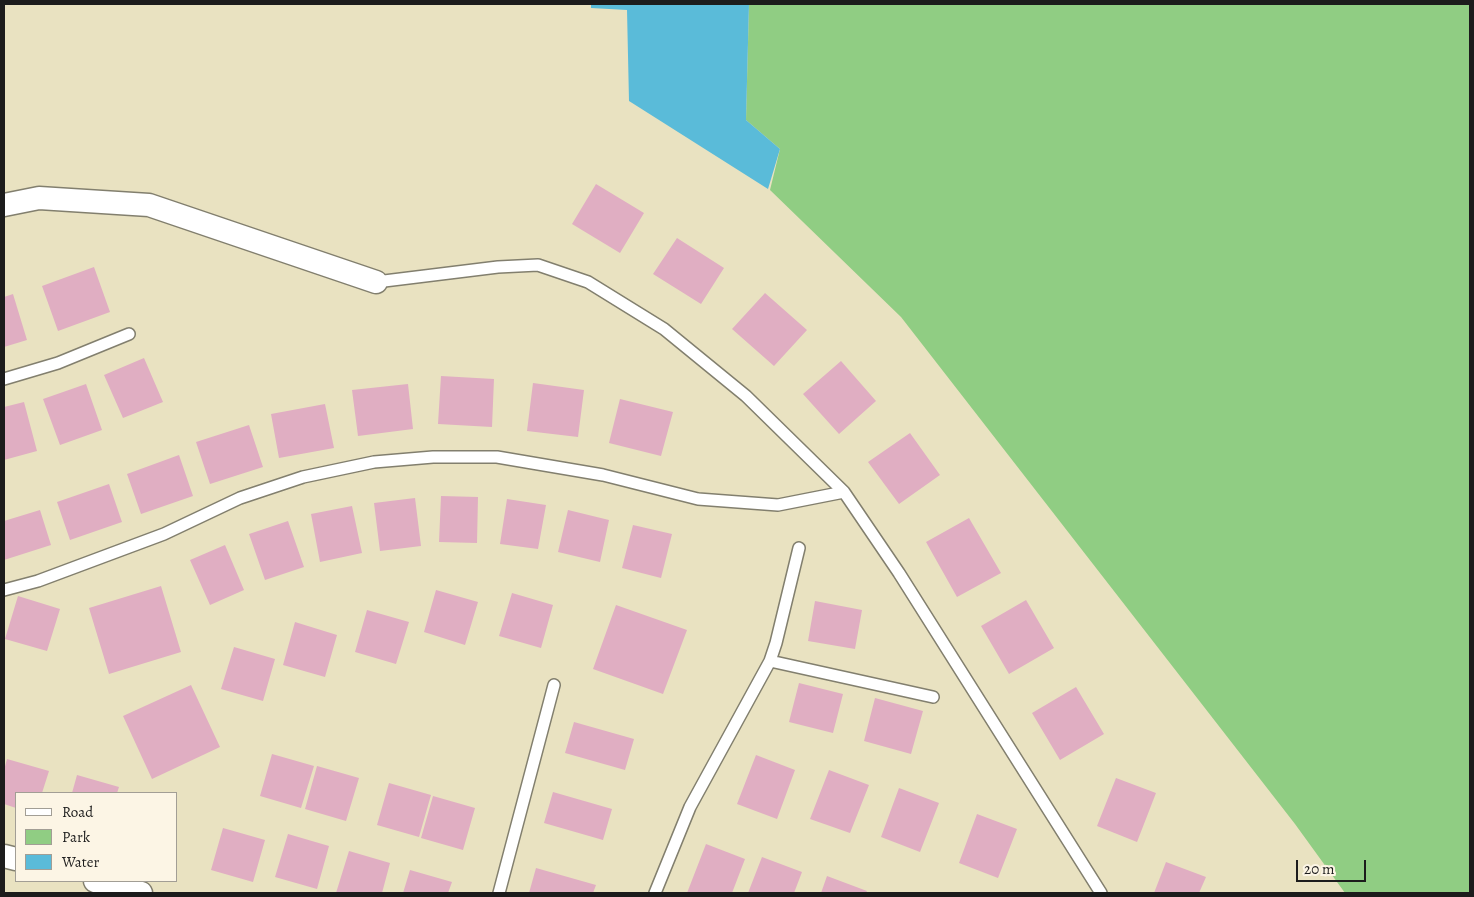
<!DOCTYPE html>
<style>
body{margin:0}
#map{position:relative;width:1474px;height:897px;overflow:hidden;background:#e9e2c1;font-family:Alegreya,serif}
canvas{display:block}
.frame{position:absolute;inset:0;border:5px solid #1c1c1c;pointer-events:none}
.legend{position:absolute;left:15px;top:792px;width:162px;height:90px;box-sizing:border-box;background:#fcf5e5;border:1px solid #a29e95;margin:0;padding:6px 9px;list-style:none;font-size:15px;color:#1c1c1c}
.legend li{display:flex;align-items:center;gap:10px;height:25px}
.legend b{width:25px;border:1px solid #a29e95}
.scale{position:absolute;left:1296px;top:860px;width:70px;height:22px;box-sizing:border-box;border:2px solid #1c1c1c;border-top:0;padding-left:6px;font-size:15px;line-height:18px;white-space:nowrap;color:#1c1c1c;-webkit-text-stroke:4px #fcf5e5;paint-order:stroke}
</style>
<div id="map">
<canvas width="1474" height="897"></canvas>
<div class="frame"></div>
<ul class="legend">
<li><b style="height:6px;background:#fff"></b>Road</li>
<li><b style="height:14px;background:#90cd83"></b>Park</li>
<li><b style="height:14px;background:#5abbd9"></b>Water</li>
</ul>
<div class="scale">20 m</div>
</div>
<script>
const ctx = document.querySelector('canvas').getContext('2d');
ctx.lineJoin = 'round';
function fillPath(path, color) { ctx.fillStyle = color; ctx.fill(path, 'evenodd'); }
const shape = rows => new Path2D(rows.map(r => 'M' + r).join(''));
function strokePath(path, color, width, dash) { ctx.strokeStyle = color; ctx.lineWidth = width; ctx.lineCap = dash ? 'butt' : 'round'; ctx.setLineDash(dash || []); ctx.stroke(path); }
fillPath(shape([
 [749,4,1470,4,1470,893,1345,893,1295,824,901,317,770,190,780,149,746,120]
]), '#90cd83');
fillPath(shape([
 [591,4,749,4,746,120,780,149,768,189,629,101,627,10,591,8]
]), '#5abbd9');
fillPath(shape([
 [596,184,644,213,620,253,572,224],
 [677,238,724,268,701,304,653,274],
 [94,267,110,312,58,331,42,286],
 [765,293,807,330,774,366,732,329],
 [13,294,27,340,4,347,4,297],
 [144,358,163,402,123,418,104,375],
 [841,361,876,401,839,434,803,394],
 [441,376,494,379,492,427,438,424],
 [533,383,584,390,578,437,527,431],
 [86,384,102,430,60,445,43,399],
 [408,384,413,429,358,436,352,390],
 [620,399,673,412,661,456,609,443],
 [24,402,37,451,4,460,4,407],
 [325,404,334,448,279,458,271,414],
 [249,425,263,467,210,484,196,442],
 [910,433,940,475,899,504,868,462],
 [179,455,193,496,141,514,127,474],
 [109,484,122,522,70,540,57,502],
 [441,496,478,497,477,543,439,542],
 [415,498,421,546,380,551,374,503],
 [507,499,546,505,538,549,500,544],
 [352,506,362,553,320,562,311,514],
 [40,510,51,545,4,560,4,521],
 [568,510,609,520,600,562,558,552],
 [969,518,1001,573,957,597,926,542],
 [288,521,304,567,265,580,249,534],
 [633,525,672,534,661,578,622,568],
 [225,545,244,590,210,605,190,560],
 [161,586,181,652,109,674,89,608],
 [436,590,478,602,465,645,424,632],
 [512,593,553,605,541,648,499,636],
 [18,596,60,609,47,651,5,639],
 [1026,600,1054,648,1009,674,981,626],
 [815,601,862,610,855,649,808,641],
 [616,605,687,630,663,694,593,669],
 [367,610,409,622,396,664,355,652],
 [295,622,337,635,325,677,283,665],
 [234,647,275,659,263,701,221,689],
 [799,683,843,694,833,733,789,722],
 [191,685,220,747,152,779,123,716],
 [1076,687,1104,734,1060,760,1032,713],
 [875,698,923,711,911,754,864,741],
 [574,722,634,739,625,770,565,753],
 [272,754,314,766,301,808,260,796],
 [756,755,795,770,777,819,737,804],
 [7,759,49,771,42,793,16,793,16,808,4,804,4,770],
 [317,766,359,778,346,821,305,809],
 [829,770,869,785,850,833,810,819],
 [77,775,119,787,117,793,72,793],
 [1116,778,1156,793,1137,842,1097,826],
 [389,783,431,795,419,837,377,825],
 [899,788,939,803,920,852,881,837],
 [553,792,612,809,603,840,544,823],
 [433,796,475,808,463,850,421,838],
 [977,814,1017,829,998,878,959,863],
 [223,828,265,840,253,882,211,870],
 [288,834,329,846,317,889,275,877],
 [706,844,745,859,732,893,687,893],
 [349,851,390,863,382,893,336,893],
 [762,857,802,872,794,893,748,893],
 [1166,862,1206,877,1199,893,1154,893],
 [536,868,596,885,593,893,529,893],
 [410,870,452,882,448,893,403,893],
 [827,876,867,891,866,893,821,893]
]), '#e0aec2');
const service = shape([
 [376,282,498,267,538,265,588,282,664,329,746,396,844,492,899,573,1101,893],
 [4,379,58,363,129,334],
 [4,590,38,581,164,534,240,498,303,477,374,462,433,457,497,457,603,475,698,499,778,505,844,492],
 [770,661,933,697],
 [499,893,554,685],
 [655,893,690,807,770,661,776,643,799,548]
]);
const minor = shape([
 [4,205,39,198,149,205,376,282],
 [4,856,16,859],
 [95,881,141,893]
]);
strokePath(service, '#827f6e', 14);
strokePath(minor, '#827f6e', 25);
strokePath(service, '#fff', 11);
strokePath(minor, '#fff', 22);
</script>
